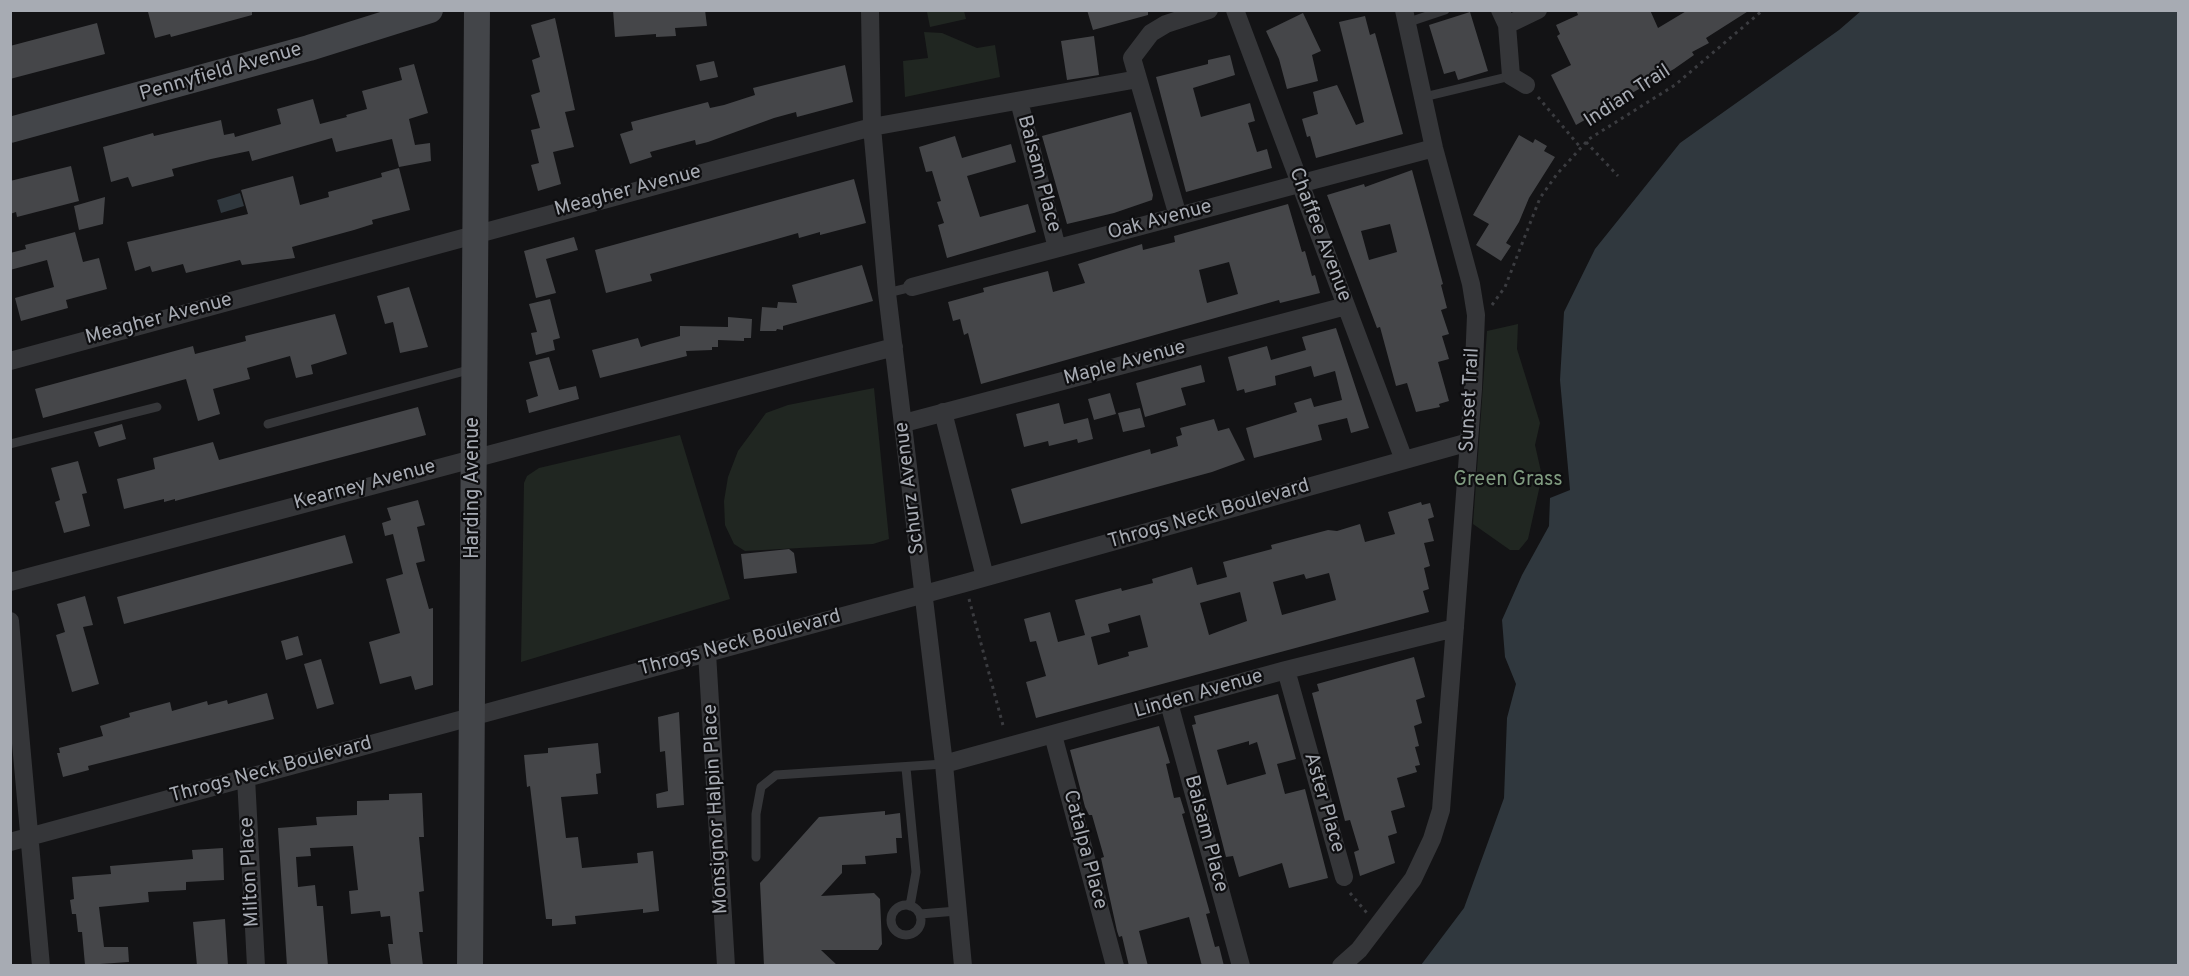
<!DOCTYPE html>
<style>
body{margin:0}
#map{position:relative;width:2189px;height:976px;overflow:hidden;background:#131315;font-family:Overpass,sans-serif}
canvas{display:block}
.frame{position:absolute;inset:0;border:12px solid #a7abb3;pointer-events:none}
</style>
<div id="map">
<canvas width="2189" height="976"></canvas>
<div class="frame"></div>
</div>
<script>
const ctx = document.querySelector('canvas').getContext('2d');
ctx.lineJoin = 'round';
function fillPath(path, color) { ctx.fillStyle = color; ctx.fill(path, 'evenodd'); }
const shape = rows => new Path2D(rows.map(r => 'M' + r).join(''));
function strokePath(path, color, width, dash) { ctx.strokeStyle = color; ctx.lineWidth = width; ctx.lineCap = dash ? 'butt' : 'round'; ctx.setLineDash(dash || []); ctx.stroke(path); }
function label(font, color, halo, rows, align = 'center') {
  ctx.font = font + ' Overpass,sans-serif'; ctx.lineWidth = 4.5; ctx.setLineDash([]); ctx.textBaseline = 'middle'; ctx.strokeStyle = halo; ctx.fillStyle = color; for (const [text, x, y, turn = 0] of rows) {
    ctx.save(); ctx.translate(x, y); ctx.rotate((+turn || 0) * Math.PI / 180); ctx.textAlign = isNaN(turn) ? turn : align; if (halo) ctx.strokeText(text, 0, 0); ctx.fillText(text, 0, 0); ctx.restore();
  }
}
fillPath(shape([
 [933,11,964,11,966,19,930,27,927,12],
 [924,32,942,33,977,48,995,45,1000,77,905,97,903,61,928,58],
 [1518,324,1517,349,1540,423,1535,445,1542,476,1528,539,1519,550,1510,550,1473,524,1487,331],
 [874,388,889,539,873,544,745,551,734,544,725,525,724,501,728,477,738,451,766,413,788,405],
 [680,435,730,599,521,662,524,483,527,476,539,468]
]), '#202621');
fillPath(shape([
 [1861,11,2178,11,2178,965,1421,965,1464,908,1504,798,1507,718,1516,684,1505,657,1502,620,1522,575,1549,526,1550,498,1570,490,1560,380,1564,312,1595,249,1680,143,1839,30],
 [240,193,244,206,221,213,217,200]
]), '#30383e');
fillPath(shape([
 [155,10,252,10,252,15,171,37,170,34,155,38,148,12],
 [613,10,705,10,707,26,675,28,676,36,656,37,656,34,615,37],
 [1087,10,1148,10,1148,15,1093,30],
 [1576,10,1650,10,1658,28,1688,10,1750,10,1706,38,1709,43,1692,52,1694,55,1674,69,1576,125,1551,75,1571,65,1557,36,1560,34,1556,25,1578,15],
 [1470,12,1488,71,1458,80,1455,71,1444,74,1429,25],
 [1303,13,1321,51,1312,55,1318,81,1287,89,1279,59,1266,31],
 [1365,16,1370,35,1375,33,1403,134,1316,158,1310,136,1307,137,1302,119,1318,114,1313,92,1337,85,1356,125,1364,122,1339,22],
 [555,18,575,110,565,112,574,147,553,152,561,184,538,191,531,165,539,163,531,130,540,128,531,95,540,92,532,60,540,57,531,25],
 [97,23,105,54,10,79,10,46],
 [1094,36,1099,75,1067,80,1061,41],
 [1230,55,1235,75,1193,88,1201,117,1250,103,1255,121,1248,123,1257,152,1267,149,1272,168,1186,192,1156,77,1208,64,1208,60],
 [714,61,718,77,700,81,696,65],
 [414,64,428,113,409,119,415,145,430,143,431,161,399,167,392,139,336,152,332,138,252,161,249,151,211,159,172,169,174,176,132,187,128,177,111,182,103,147,153,133,154,136,221,120,224,135,234,133,235,137,281,124,277,109,313,99,320,124,347,117,346,115,367,109,362,91,402,80,399,68],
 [845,65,853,102,797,117,796,112,774,118,708,142,696,145,695,140,650,152,652,157,630,164,620,134,633,130,631,122,708,102,710,108,724,105,755,95,753,88],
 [1131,112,1153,195,1152,200,1114,213,1067,224,1042,136],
 [1519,135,1533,143,1535,139,1547,146,1544,151,1555,157,1529,198,1519,222,1506,243,1511,246,1501,261,1476,245,1489,224,1473,215],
 [955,136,962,158,1011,144,1016,162,967,176,980,217,1028,204,1036,232,947,258,938,225,944,223,937,202,941,201,932,171,926,172,919,147],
 [71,166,79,201,17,217,16,212,10,214,10,181],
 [399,168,410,210,372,220,373,224,354,230,292,247,295,258,242,265,240,260,186,273,183,264,152,272,150,266,135,271,127,242,248,214,241,190,293,176,300,205,329,197,328,192,382,177,381,173],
 [1412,170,1443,284,1441,285,1447,308,1441,310,1449,334,1442,336,1449,359,1438,362,1449,401,1439,404,1440,407,1416,412,1407,383,1396,386,1380,327,1377,328,1327,195,1364,184,1365,187],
 [1390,224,1397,252,1369,260,1361,231],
 [854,179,866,223,820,235,820,232,799,238,798,233,770,241,650,274,652,281,606,293,595,250],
 [105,197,103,224,79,230,74,206],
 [1288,204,1302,252,1305,251,1312,276,1315,275,1320,293,1280,303,1279,300,981,384,968,333,964,335,960,319,953,321,948,302,984,292,983,288,1048,271,1053,292,1085,283,1078,264,1142,244,1143,250,1175,242,1174,236],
 [1229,262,1238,294,1207,303,1199,270],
 [75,232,83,262,99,258,107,289,66,300,68,308,21,321,15,298,54,287,47,260,10,270,10,253,26,249,25,245],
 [574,237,578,250,546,259,556,293,536,298,524,251],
 [862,265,873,301,783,326,783,330,777,329,776,331,760,331,762,307,777,308,778,302,797,303,792,285],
 [409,287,428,347,400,353,393,322,385,324,377,296],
 [550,299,560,338,553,340,555,350,536,355,531,333,537,332,529,304],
 [335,314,347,354,311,365,313,374,296,378,290,356,247,368,250,379,213,389,220,414,198,421,186,379,43,418,35,389,193,346,195,354,246,341,245,336],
 [728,317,752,319,751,338,744,338,744,341,718,340,718,347,712,347,712,350,686,351,687,356,600,378,592,350,638,338,641,347,650,344,680,336,680,326,728,327],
 [1336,328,1369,428,1351,433,1347,418,1318,425,1322,440,1254,458,1246,428,1297,412,1294,403,1311,398,1314,407,1342,400,1335,371,1314,377,1311,366,1275,376,1276,385,1245,393,1244,389,1237,391,1228,357,1267,346,1271,360,1306,350,1302,337],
 [549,357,559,390,576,386,579,399,529,413,526,400,538,396,529,362],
 [1201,365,1205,382,1181,388,1186,405,1145,417,1136,383],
 [1110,393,1116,414,1094,420,1088,399],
 [1059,403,1064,424,1088,418,1093,439,1078,443,1077,439,1049,446,1048,441,1024,447,1016,414],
 [418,407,426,435,175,501,175,499,164,502,164,499,124,509,117,479,155,469,153,458,213,442,219,460],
 [1140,408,1145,427,1123,432,1118,413],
 [1214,419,1218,431,1229,428,1245,460,1212,472,1021,524,1011,489,1150,449,1151,454,1178,446,1176,437,1182,435,1180,428],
 [122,424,126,439,99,447,94,432],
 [78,461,87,493,82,494,90,526,64,533,55,502,60,500,51,468],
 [418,500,425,525,417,527,425,561,416,563,429,609,433,608,433,685,415,690,411,676,380,684,369,642,400,633,386,579,403,574,393,534,385,536,382,523,391,520,387,508],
 [1421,502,1422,505,1430,503,1434,517,1428,519,1434,541,1424,543,1430,566,1424,568,1429,589,1423,591,1429,612,1036,718,1026,682,1046,676,1036,641,1030,642,1024,619,1050,612,1058,642,1085,635,1075,600,1121,588,1122,591,1153,583,1152,579,1192,567,1197,585,1227,577,1223,562,1272,549,1271,545,1328,530,1337,531,1360,524,1365,542,1395,534,1388,512],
 [1329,573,1336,600,1282,615,1273,582,1304,574,1306,579],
 [1240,592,1247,621,1209,635,1200,603],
 [1140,615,1148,647,1128,652,1129,656,1098,665,1091,637,1110,632,1108,624],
 [345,535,353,563,124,624,117,597],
 [789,549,794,553,797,573,744,579,741,554],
 [85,596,93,625,83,627,99,684,72,692,56,635,65,632,57,604],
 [298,636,303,655,286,660,281,641],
 [1414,657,1425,697,1416,700,1422,723,1414,726,1419,746,1415,747,1420,765,1415,766,1417,772,1397,778,1405,807,1391,811,1397,833,1388,836,1395,863,1360,876,1354,852,1359,850,1350,820,1345,821,1312,693,1319,691,1317,684],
 [321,659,334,704,317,709,304,664],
 [267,693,274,719,88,766,89,770,63,777,57,753,60,753,59,748,103,736,100,726,130,717,129,713,170,702,172,711,207,701,208,705,227,700,228,704],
 [1278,694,1296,759,1277,764,1285,794,1305,789,1328,878,1289,888,1282,863,1239,877,1233,856,1226,857,1192,725,1196,724,1194,716],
 [1249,741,1249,745,1257,742,1266,774,1227,785,1217,750],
 [679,712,684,805,657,808,656,794,668,791,665,751,660,752,658,717],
 [1159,726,1170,763,1166,764,1174,798,1180,797,1185,813,1182,814,1210,913,1206,914,1215,947,1219,946,1224,966,1202,966,1189,917,1139,931,1148,966,1129,966,1122,936,1119,937,1117,931,1101,858,1104,857,1092,815,1089,815,1085,807,1070,750],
 [598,743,601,773,596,774,598,794,561,797,566,838,578,837,582,868,638,863,637,853,653,851,659,911,643,913,643,909,575,916,576,924,552,926,552,919,546,919,530,786,527,787,524,755,548,753,548,748],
 [422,793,424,837,419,837,424,891,419,892,423,932,419,932,423,966,391,966,388,944,393,944,390,916,381,917,380,911,351,914,349,891,358,890,353,846,310,848,311,856,296,857,298,887,315,885,317,906,323,906,328,966,287,966,278,828,317,825,316,817,357,815,357,801,389,800,389,794],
 [885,811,885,815,900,813,902,838,896,838,897,853,865,856,866,864,842,865,842,873,821,896,874,893,880,899,882,944,878,950,821,950,838,966,764,966,760,883,819,817],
 [223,848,224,880,186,882,186,890,148,892,149,902,99,907,104,947,128,947,129,962,85,965,82,932,78,932,76,914,72,914,70,900,74,899,72,877,111,874,110,866,193,859,192,850],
 [225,919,228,966,197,966,193,922]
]), '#454649');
strokePath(shape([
 [1538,97,1581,148],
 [1586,142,1618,176],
 [1492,305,1505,287,1540,198,1557,174,1589,139,1675,85,1763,10],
 [969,599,1004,729],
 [1350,893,1367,913]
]), '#3b3c40', 3, [3, 4.5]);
strokePath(shape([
 [1409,22,1445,10],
 [1424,97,1511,76],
 [887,293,912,287],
 [268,424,472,369],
 [10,444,157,407],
 [906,768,916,872,910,906],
 [756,857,756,814,761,787,776,775,944,764],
 '891 920a15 15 0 1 1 30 0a15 15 0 1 1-30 0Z',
 [920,914,957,911]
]), '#353639', 9);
strokePath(shape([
 [870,10,872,127,887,293,944,764,963,966],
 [1235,10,1404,460],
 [1500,10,1507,25,1511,76,1526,85],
 [1507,25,1538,10],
 [1019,101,1057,248],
 [1178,216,1132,58,1151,33,1166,24,1209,10],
 [912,287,1434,148],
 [10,361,872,127,1138,79],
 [943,412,985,577],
 [904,423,1346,306],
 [10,582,894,347],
 [10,621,41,966],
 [707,653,726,966],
 [1286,670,1344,877],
 [1169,703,1241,966],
 [1053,735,1115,966],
 [944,764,1286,670,1455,628],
 [246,778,256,966],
 [10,842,965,583,1469,442],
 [1341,966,1359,950,1413,879,1432,839,1441,810,1473,389,1476,315,1471,284,1434,148,1404,10]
]), '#353639', 18);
strokePath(shape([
 [10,130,309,48,430,10],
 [470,966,477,10]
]), '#434549', 26);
label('20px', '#a7abb3', '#0e0e10', [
 ["Pennyfield Avenue",221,73,-16],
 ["Indian Trail",1628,97,-33],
 ["Balsam Place",1038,174,75],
 ["Meagher Avenue",628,192,-15],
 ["Oak Avenue",1160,221,-15],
 ["Chaffee Avenue",1319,235,69],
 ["Meagher Avenue",159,320,-15],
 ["Maple Avenue",1125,364,-15],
 ["Sunset Trail",1471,400,-87],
 ["Kearney Avenue",365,486,-15],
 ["Harding Avenue",474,488,-90],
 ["Schurz Avenue",911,488,-97],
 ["Throgs Neck Boulevard",1209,515,-16],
 ["Throgs Neck Boulevard",740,644,-15],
 ["Linden Avenue",1199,695,-16],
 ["Throgs Neck Boulevard",271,771,-15],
 ["Aster Place",1323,803,74],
 ["Monsignor Halpin Place",717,809,-93],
 ["Balsam Place",1205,834,75],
 ["Catalpa Place",1084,850,75],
 ["Milton Place",251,872,-93]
]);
label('20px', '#809c81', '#0e0e10', [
 ["Green Grass",1508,481]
]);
</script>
